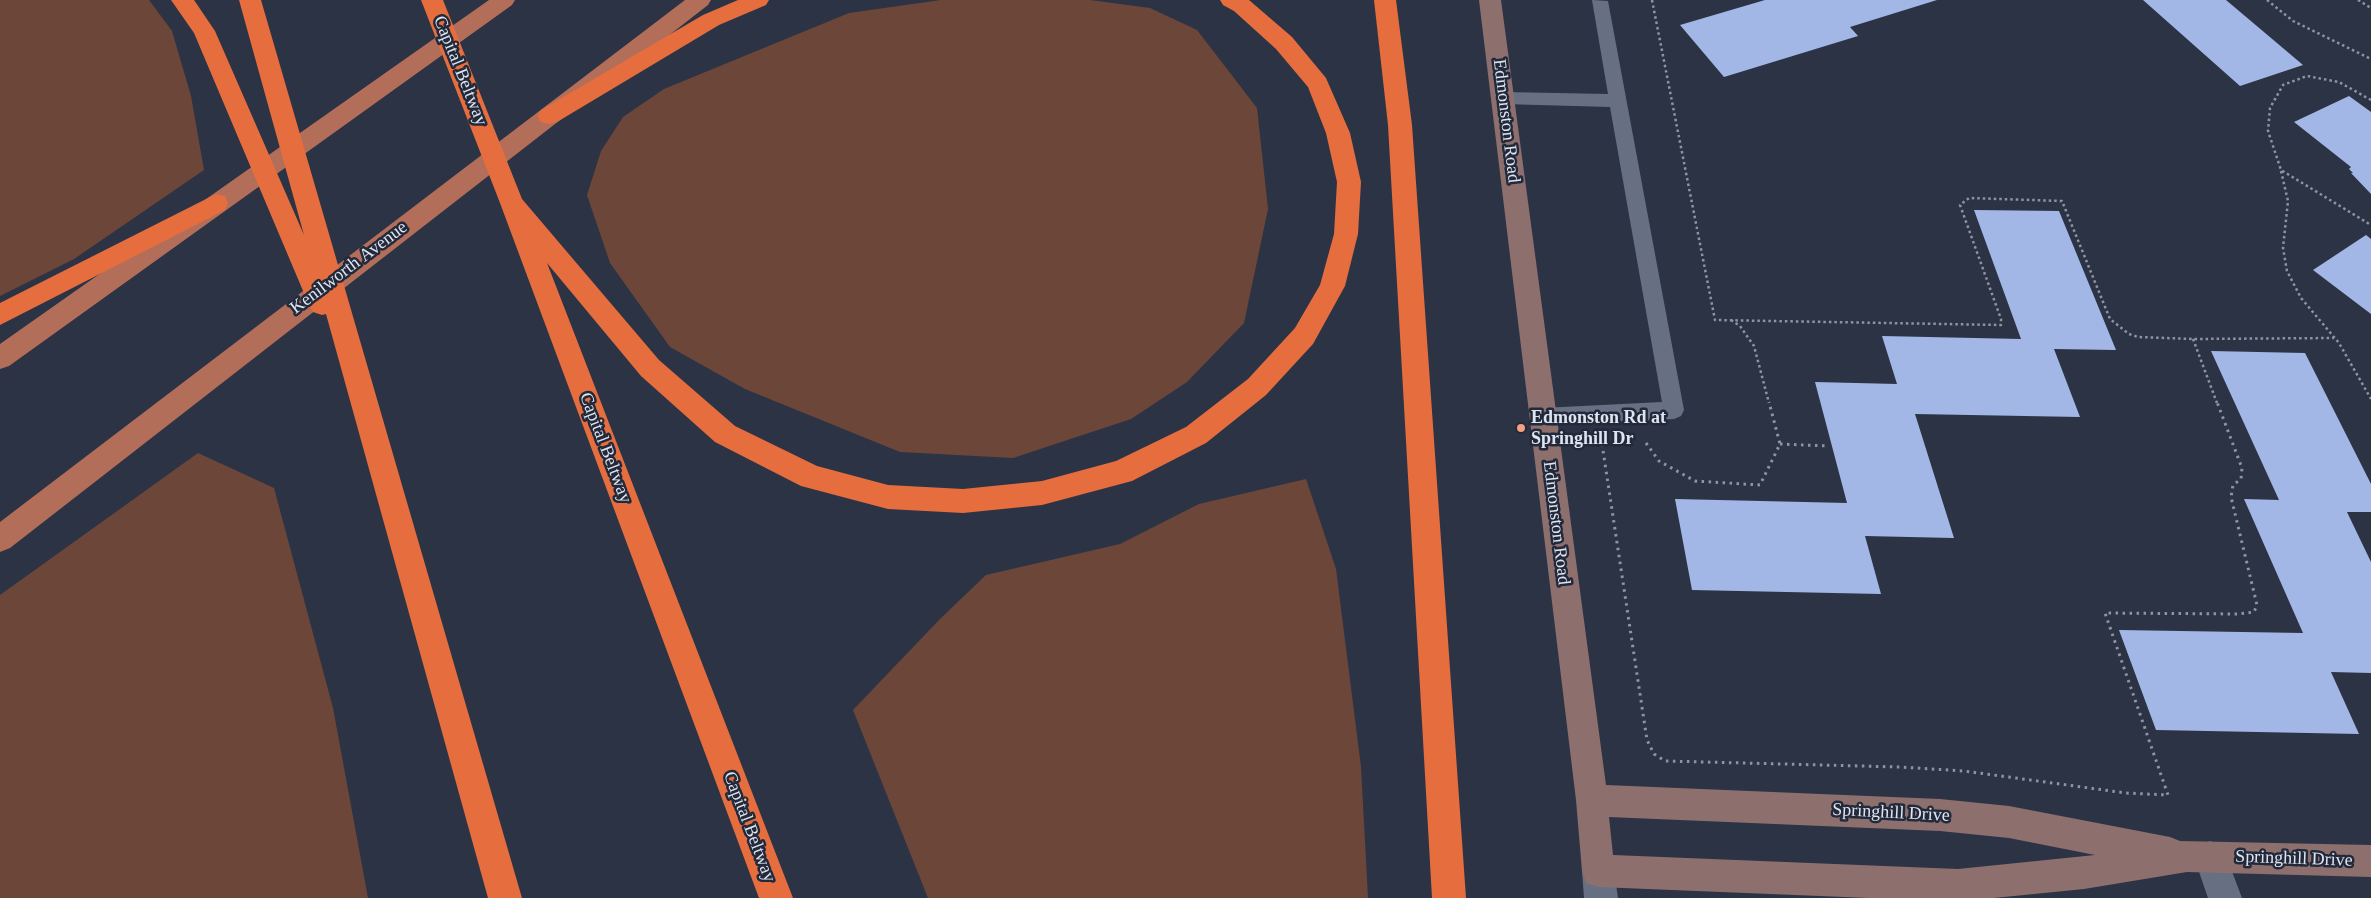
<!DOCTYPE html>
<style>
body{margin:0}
canvas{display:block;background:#2c3345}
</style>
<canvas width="2371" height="898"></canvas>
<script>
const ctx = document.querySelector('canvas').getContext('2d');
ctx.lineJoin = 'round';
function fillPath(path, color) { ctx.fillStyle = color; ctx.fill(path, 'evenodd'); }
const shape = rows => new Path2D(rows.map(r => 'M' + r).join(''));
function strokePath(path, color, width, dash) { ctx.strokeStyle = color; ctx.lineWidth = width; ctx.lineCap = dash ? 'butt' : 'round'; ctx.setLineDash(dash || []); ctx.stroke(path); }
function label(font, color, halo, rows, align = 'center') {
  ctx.font = font + ' "Times New Roman",serif'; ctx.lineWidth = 5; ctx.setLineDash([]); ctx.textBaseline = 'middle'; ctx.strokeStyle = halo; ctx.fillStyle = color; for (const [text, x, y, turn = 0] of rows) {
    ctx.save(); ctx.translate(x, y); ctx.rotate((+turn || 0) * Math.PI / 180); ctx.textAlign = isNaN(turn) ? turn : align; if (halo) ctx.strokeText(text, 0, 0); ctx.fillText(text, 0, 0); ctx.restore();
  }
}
fillPath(shape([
 [0,0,149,0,172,31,191,96,204,170,74,259,0,296],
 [941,0,1090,0,1150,8,1197,30,1257,108,1268,209,1244,323,1187,382,1131,419,1013,458,900,452,745,389,670,347,610,263,587,195,601,151,623,117,664,89,849,13],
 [198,453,274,488,333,708,368,898,0,898,0,595],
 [1306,479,1336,569,1361,767,1368,898,928,898,853,710,940,619,986,575,1120,544,1199,504]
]), '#6c4638');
fillPath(shape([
 [1765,0,1937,0,1850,27,1858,36,1724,77,1680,25],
 [2143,0,2226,0,2303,65,2240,86],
 [2349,96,2371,112,2371,194,2351,173,2353,173,2349,169,2351,167,2294,122],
 [1974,210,2059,211,2116,350,2054,349,2080,417,1915,414,1954,538,1865,536,1881,594,1692,590,1675,499,1847,503,1815,382,1897,384,1882,336,2021,339],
 [2366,235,2371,239,2371,314,2313,270],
 [2211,351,2305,353,2371,484,2371,512,2347,512,2371,562,2371,673,2331,672,2359,734,2156,730,2119,630,2303,633,2244,499,2279,500]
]), '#a2b7e6');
strokePath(shape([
 [1652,0,1715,320,2001,325,2001,319,1960,205,1969,198,2062,201,2110,319,2129,334,2138,337,2193,339,2334,338],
 [2267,0,2293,21,2371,59],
 [2358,0,2371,8],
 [2371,100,2339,82,2307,76,2283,85,2270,108,2268,131,2281,170,2371,225],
 [2281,171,2288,201,2283,248,2287,271,2301,298,2339,343,2371,399],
 [1731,320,1740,326,1754,346,1769,403],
 [2193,339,2217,403]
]), '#8d94a2', 2.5, [2.5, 3]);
strokePath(shape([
 [1646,443,1659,461,1695,481,1760,485,1780,444,1769,402],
 [1602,444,1647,740,1654,754,1665,761,1900,767,1964,771,2126,793,2168,795,2105,613,2238,614,2254,612,2257,605,2231,497,2233,485,2241,479,2242,468,2217,402],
 [1780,444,1828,446]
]), '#8d94a2', 3, [2.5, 4.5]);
fillPath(shape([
 [1592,0,1608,1,1684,410,1681,416,1674,419,1542,426,1535,423,1532,417,1535,411,1542,408,1662,402,1610,107,1503,104,1497,103,1494,98,1497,93,1503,92,1608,94,1592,0]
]), '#677083');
fillPath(shape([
 [2210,841,2222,845,2242,898,2208,898,2194,857,2198,845,2210,841],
 [1598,855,1610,859,1614,871,1618,898,1584,898,1582,871,1586,859,1598,855]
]), '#677083');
fillPath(shape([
 [1479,0,1501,0,1606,785,1940,799,2009,806,2170,837,2180,841,2371,845,2371,877,2187,872,2084,889,1994,898,1869,898,1598,887,1586,883,1582,871,1576,800,1479,0],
 [1609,817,1940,831,2009,838,2095,855,1958,869,1613,855,1609,817]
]), '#8d6f6e');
fillPath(shape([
 [489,0,515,0,512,5,9,366,0,369,0,344,489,0],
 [685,0,711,0,708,5,10,548,0,552,0,522,685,0]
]), '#b36e5a');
fillPath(shape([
 [171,0,194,0,215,31,304,235,239,0,261,0,522,898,488,898,326,314,322,315,313,312,309,305,194,33,171,0],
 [421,0,443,0,522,199,659,360,735,426,817,466,888,485,963,489,1042,481,1116,461,1186,427,1248,379,1295,328,1320,285,1334,234,1337,182,1326,133,1308,87,1276,49,1234,11,1223,5,1220,0,1249,0,1292,37,1326,78,1350,133,1361,182,1358,234,1345,286,1313,344,1266,395,1206,443,1132,481,1042,505,963,513,888,509,801,486,715,442,641,376,547,263,793,898,759,898,500,203,421,0],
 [738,0,769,0,766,5,719,25,557,122,549,124,541,122,537,116,541,110,703,15,738,0],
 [1374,0,1396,0,1412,125,1466,898,1432,898,1388,125,1374,0],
 [216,194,225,196,228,203,225,210,0,325,0,303,216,194]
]), '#e66d3e');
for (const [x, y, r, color] of [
 [1521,428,5,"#f3a081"]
]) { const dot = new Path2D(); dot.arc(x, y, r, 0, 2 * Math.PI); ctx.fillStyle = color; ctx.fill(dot); strokePath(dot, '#22293a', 2); }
label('18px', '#dfe5f0', '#22293a', [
 ["Capital Beltway",460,71,68],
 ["Edmonston Road",1506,121,83],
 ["Kenilworth Avenue",349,268,-37],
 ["Capital Beltway",605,448,69],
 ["Edmonston Road",1556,523,83],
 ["Springhill Drive",1891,813,3],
 ["Capital Beltway",749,827,69],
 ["Springhill Drive",2294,859,2]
]);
label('bold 18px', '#dfe5f0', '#22293a', [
 ["Edmonston Rd at",1531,418],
 ["Springhill Dr",1531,439]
], 'left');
</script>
